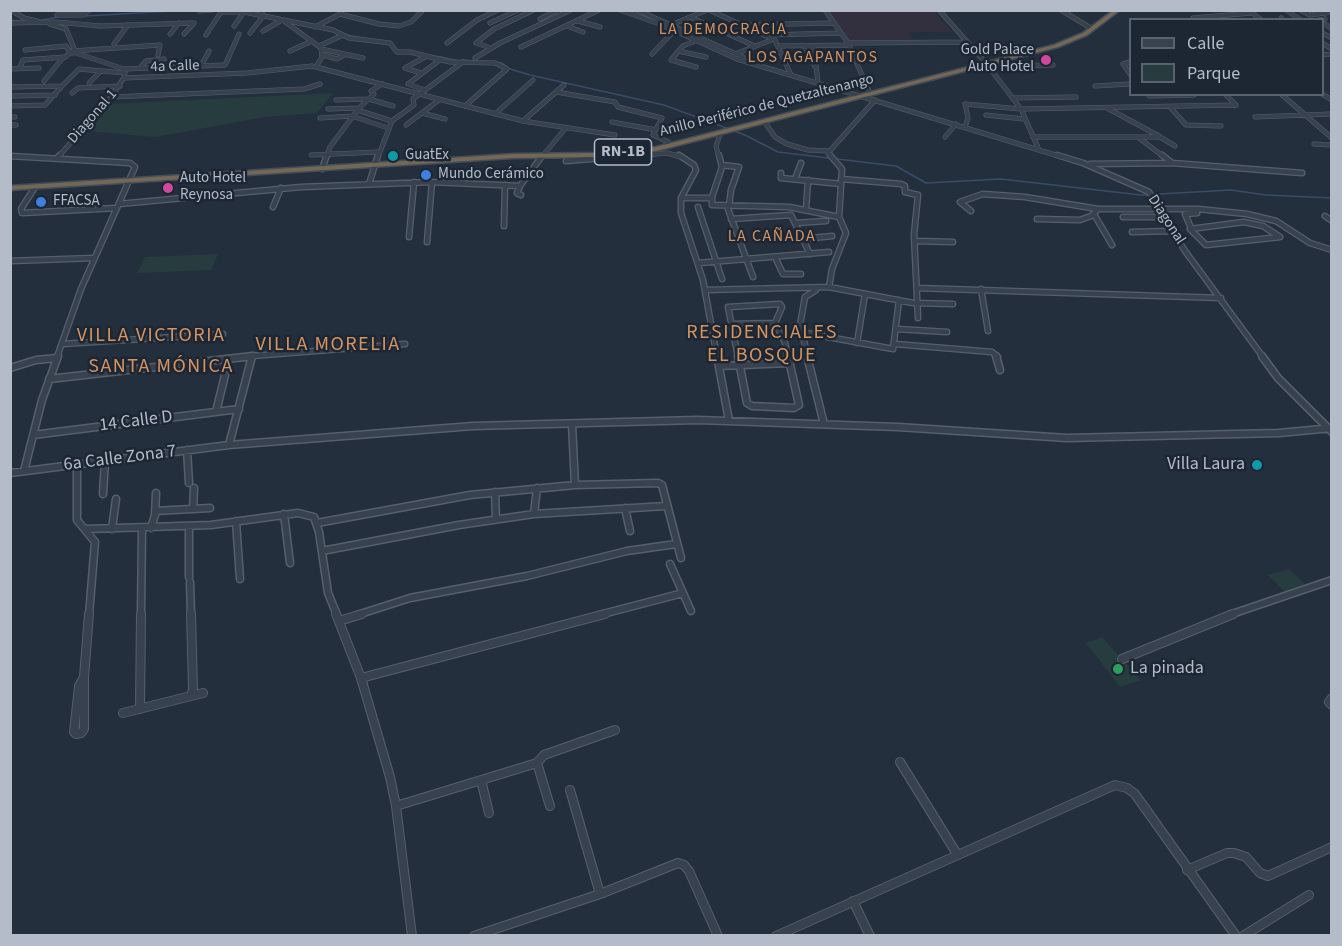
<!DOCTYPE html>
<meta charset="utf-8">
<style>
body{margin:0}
#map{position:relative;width:1342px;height:946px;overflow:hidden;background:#242f3e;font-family:"Source Sans 3",sans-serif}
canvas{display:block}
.frame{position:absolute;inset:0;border:12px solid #b4bcc9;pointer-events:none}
.legend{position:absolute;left:1129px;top:18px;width:195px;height:78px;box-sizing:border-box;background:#1d2633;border:2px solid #59626f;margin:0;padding:8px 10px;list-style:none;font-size:18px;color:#b4bcc9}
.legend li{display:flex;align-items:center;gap:12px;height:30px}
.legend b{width:30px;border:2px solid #59626f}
</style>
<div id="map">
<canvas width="1342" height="946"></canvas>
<div class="frame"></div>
<ul class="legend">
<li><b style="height:8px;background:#38414e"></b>Calle</li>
<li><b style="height:16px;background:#263c3f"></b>Parque</li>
</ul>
</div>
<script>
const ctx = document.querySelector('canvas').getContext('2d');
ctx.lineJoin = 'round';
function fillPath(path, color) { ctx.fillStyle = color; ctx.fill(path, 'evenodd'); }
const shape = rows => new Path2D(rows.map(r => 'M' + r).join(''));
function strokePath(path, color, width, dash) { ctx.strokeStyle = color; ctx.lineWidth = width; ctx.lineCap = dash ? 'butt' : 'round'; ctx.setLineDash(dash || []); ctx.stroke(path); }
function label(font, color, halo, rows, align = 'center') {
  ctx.font = font + ' "Source Sans 3",sans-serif'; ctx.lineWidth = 5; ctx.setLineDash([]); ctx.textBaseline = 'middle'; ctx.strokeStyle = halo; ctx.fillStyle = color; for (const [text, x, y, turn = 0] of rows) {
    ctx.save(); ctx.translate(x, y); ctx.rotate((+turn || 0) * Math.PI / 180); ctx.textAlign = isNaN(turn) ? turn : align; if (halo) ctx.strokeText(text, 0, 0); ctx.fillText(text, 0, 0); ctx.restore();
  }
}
fillPath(shape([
 [827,11,933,11,953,32,908,32,914,42,850,41]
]), '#32303f');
fillPath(shape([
 [333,93,317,113,265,117,156,137,84,131,109,104],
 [218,254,211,270,137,273,145,257],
 [1289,569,1308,587,1287,594,1268,575],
 [1102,637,1141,680,1120,687,1086,643]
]), '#263c3f');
strokePath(shape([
 [247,11,286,19],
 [85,16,189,10],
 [10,20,19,21],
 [37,21,58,17],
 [332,28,347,35,367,39],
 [429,55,456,60],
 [462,60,502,63,510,69,530,75,664,105,745,135,778,152,896,166,926,183,1001,179,1141,195,1231,190,1266,195,1332,198]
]), '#394c67', 1.5);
const minorFar3 = shape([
 [11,10,24,18,37,21],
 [620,10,662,25,737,59,1062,157],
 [637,10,743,57],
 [709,10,775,40,791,75],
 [825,10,848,43,869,91],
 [939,10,985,62,1021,109,1039,150],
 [1061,10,1089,27],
 [1286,10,1301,20],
 [1300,10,1310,15,1332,12],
 [199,11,212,10],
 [1251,12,1261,20],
 [57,15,83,15,90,10],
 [690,17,755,46],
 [1193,18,1252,13],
 [1281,18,1283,20],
 [540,19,557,10],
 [1319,20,1325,19],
 [284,21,321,48,322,57,316,67],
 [578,21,600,27],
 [10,23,56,22,100,26,194,23,184,34],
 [490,23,518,10],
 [50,24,66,29,76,53,124,69],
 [1325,24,1332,29],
 [671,25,707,10],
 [745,25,834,23],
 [234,26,244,12],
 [567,26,583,32],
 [315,27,340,14,379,24,399,26,411,22,423,10],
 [263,31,282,20],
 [250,33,264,15],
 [1322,33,1332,38],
 [170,34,179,23],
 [206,35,221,12,244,12,333,30,349,38,390,43,397,52,410,52,450,62,495,63,507,69,465,106],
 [767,35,841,33],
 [695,41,683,46,671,60,696,67],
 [447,43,477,20,498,10],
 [848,43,967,42],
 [1322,43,1332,49],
 [114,44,128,25],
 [319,46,343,35],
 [779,46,849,45],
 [521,47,599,10],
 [491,48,476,43,494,29,534,10],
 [321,49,363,58],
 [25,50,66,46,70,52,74,53],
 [290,51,312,41],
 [678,51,706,57],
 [652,54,674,31],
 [735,54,774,39],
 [323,55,337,59,344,55],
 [1322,55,1332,54],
 [475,58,500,43,571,10],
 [1130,62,1123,64,1130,74],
 [201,66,209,51],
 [988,66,1053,65],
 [815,67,805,47,814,47,818,83],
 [20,68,23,60,65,57],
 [140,68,146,61,164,59],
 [405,68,425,57],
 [405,68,421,73],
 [10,69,39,68],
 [124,69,225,65,239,34],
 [124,78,247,73,312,66,523,121,615,135],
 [44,81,62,59,73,51,160,45,158,55],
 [89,83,100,72],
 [1095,86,1130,84],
 [10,87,62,86,79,69,125,73],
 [425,90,408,84,441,59],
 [556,92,615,102,618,107,662,118,653,135,668,142],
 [72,93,78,88,120,86],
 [1225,94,1236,105],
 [1281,94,1332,138],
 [1322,94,1332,100],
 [10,96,55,95],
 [1149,96,1194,95],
 [111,97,304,89,320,84],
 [1012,98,1076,97],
 [369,99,393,106],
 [336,100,368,99],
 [10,106,45,105,62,86],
 [1107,108,1159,136],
 [1171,108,1186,125,1221,126],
 [328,109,359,108],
 [357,110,392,121],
 [422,113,445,119],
 [495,114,533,80],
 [986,115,1024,119],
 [10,117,15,117],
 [1255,117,1332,114],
 [320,118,352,116,388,128],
 [523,121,564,85],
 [764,121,775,137,787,144,808,150,830,151],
 [612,122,656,130],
 [10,125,16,125],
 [406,125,439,100],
 [965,127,968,118,965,104,1021,109,1236,105],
 [945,137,956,124],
 [1033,137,1160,137,1175,146],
 [1139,138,1164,157],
 [1314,144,1332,145],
 [545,153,565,129],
 [311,155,378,152],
 [10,156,23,157],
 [58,157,111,97,125,76],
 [326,157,330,147,359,108,374,94,371,91,382,84],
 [378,157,392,121,414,105,413,99,463,62],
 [621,157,667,153,681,157],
 [719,157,716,146,721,132],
 [831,157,828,153,875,100]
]);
const minorFar2 = shape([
 [679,155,694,165,696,170,681,198,681,213,703,280,717,357],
 [719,155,722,167,712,197,712,205,789,207,839,217],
 [1057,155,1083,163,1149,192,1185,251,1263,357],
 [1162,155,1171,162],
 [10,156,130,163,135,167,81,289,57,357],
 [58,157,60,155],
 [566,161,640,155],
 [1090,164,1172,163,1302,173],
 [722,165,739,167,731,190,729,206],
 [322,169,327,155],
 [781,173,781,178,841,184],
 [795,179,801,163],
 [841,179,901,184,905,186,905,192,918,195,914,235,918,318],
 [369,184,378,155],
 [35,187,21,209,22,213,117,208],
 [521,195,517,193,520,186,542,156],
 [681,198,712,198],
 [119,204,301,187,432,182,520,186],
 [273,207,281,188],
 [698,207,722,279],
 [728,209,753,277],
 [806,210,808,180],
 [971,211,960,202,983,194,1025,197,1098,209,1198,209,1247,214,1276,221,1310,243,1332,250],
 [1094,214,1112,245],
 [1325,216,1332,221],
 [1123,217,1165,217],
 [731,219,791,215,810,254],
 [1037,219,1080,220,1091,216,1098,209],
 [1244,222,1263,226,1280,237,1206,245,1190,229,1244,222],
 [796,223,826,221],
 [504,226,505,185],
 [1191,228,1185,214,1197,213],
 [1132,232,1173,231],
 [409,237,414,182],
 [803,239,832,236],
 [915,241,953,242],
 [427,242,432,182],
 [775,257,783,274,801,274],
 [10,261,94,258],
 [699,263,829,252],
 [829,287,832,269,846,233,839,217,842,169,830,155],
 [917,288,1221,298],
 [981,289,988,331],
 [705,290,829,287,913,303,953,304],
 [731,324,775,323],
 [897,329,947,332],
 [801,332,893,349,899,300],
 [857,343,865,294],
 [62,344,223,334],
 [895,344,992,352,998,357],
 [239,357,405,344],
 [738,357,728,307,780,304,782,307,775,323,785,343,788,357],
 [808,357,800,325,805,297,816,290]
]);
const minorFar1 = shape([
 [717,356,729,421],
 [738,356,747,403,752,406,794,408,799,405,788,356],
 [807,356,824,424],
 [996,356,1000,370],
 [1262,356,1278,378,1332,432],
 [719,366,789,363],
 [10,368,36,360,57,358],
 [49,379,253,356],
 [216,412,225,375],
 [572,424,575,485],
 [33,435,239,409],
 [229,445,252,356],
 [187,450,189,483],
 [77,464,77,520,95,542,89,615],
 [24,471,42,400,58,356],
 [10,473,229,445,473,426,698,420,898,427,1067,438,1279,433,1332,428],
 [495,492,496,519],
 [103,494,105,460],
 [625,508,630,531],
 [193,509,194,488],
 [155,511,210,508],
 [284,514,290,563],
 [534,514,537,488],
 [236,521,240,579],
 [317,523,470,495,575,485,658,483,662,485,681,558],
 [189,526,189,577],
 [151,528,155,515,156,493],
 [86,529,211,525,298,513,314,517,319,532,328,593,337,615],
 [112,529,116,499],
 [322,551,459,525,534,514,666,506],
 [670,564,691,611],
 [190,582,191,615],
 [141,615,142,528],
 [357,615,410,598,527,576,627,551,676,544],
 [599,615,683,593],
 [1229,615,1332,580]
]);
const minor = shape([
 [191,614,193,689,191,696],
 [336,614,361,678,390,777,396,806,412,936],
 [339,621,362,614],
 [1122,659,1233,614],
 [84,677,84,729,81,733,76,734,74,732,79,686,84,677],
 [84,677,89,614],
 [361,678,605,614],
 [1332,698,1329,702,1332,705],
 [140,709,141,614],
 [123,713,203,693],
 [900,762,957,854],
 [537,763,550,806],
 [481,780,489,813],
 [570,790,600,894],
 [396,806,537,763,544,755,615,730],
 [1187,870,1227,853,1234,853,1246,857,1260,873,1268,876,1332,847],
 [853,901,870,936],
 [474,936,600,894,678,863,684,865,689,871,718,936],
 [776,936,1115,785,1127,788,1135,794,1236,936],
 [1243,936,1309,895]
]);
const highway = shape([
 [1114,10,1120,10,1087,35,1058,47,656,151,594,157,513,158,10,190,10,186,513,154,594,153,656,147,1054,45,1083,33,1114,10]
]);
strokePath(minorFar3, '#565f6c', 5);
strokePath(minorFar2, '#565f6c', 7);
strokePath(minorFar1, '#565f6c', 9);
strokePath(minor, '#565f6c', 10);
strokePath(highway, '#434c59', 3);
strokePath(minorFar3, '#38414e', 4);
strokePath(minorFar2, '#38414e', 4.5);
strokePath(minorFar1, '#38414e', 6);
strokePath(minor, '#38414e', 8);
fillPath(highway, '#746855');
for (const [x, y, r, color] of [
 [1046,60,6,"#d1479c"],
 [393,156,6,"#0f9aa8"],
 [426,175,6,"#3f7fe0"],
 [168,188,6,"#d1479c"],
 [41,202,6,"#3f7fe0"],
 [1257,465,6,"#0f9aa8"],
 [1118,669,6,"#2e9e5b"]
]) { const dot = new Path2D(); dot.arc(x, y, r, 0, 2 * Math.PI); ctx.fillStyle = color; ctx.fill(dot); strokePath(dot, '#1d2633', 2); }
label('15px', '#b4bcc9', '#1d2633', [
 ["Gold Palace",1034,51,"right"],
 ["Auto Hotel",1034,68,"right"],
 ["GuatEx",405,156],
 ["Mundo Cerámico",438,175],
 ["Auto Hotel",180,179],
 ["Reynosa",180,196],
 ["FFACSA",53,202]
], 'left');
label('15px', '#b4bcc9', '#1d2633', [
 ["4a Calle",175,67,-2],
 ["Anillo Periférico de Quetzaltenango",767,106,-14],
 ["Diagonal 1",93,117,-49],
 ["Diagonal",1166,220,57]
]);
ctx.letterSpacing = '1.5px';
label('16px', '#d59563', '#1d2633', [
 ["LA DEMOCRACIA",723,30],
 ["LOS AGAPANTOS",813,58],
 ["LA CAÑADA",772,237]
]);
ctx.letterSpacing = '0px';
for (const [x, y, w] of [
 [623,152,57]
]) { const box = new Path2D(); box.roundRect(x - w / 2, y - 13, w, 26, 4.5); ctx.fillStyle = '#1d2633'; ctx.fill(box); strokePath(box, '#b4bcc9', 1.5); }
label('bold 16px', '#b4bcc9', null, [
 ["RN-1B",623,152]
]);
label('18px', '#b4bcc9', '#1d2633', [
 ["14 Calle D",136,422,-7],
 ["6a Calle Zona 7",120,459,-7]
]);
label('18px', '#b4bcc9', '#1d2633', [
 ["Villa Laura",1245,465],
 ["La pinada",1130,669,"left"]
], 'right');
ctx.letterSpacing = '1.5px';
label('20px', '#d59563', '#1d2633', [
 ["RESIDENCIALES",762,334],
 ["EL BOSQUE",762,357],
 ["VILLA VICTORIA",151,337],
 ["VILLA MORELIA",328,346],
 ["SANTA MÓNICA",161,368]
]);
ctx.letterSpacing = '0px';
</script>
